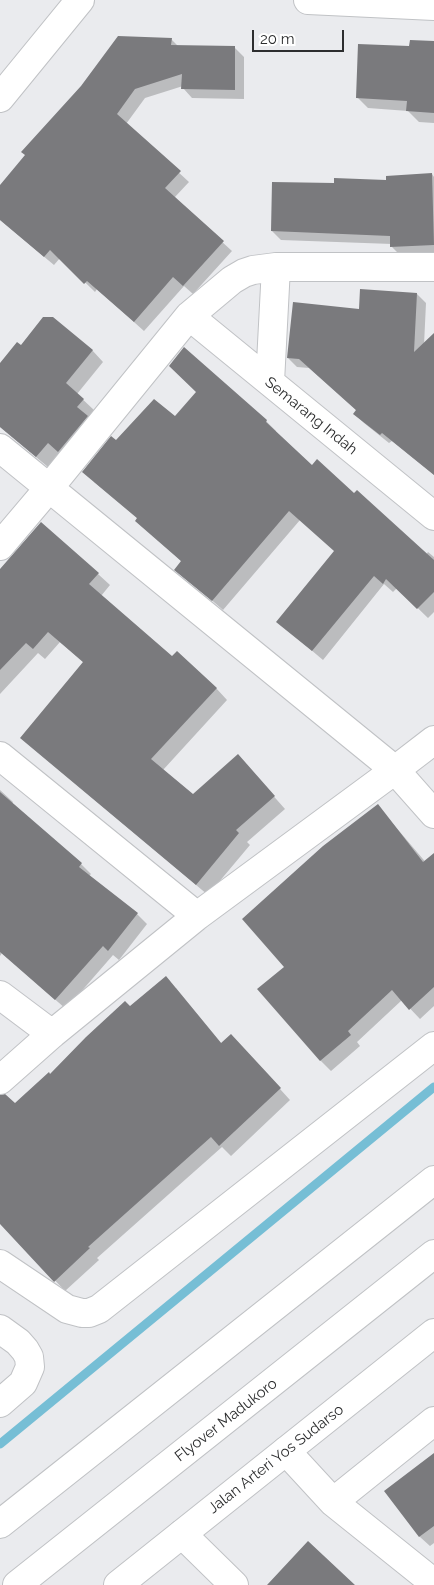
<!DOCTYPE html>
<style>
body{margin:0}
#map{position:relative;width:434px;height:1585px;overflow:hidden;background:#eaebee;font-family:Raleway,sans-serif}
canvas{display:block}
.scale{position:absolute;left:252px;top:30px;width:92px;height:22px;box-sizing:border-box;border:2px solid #2d2e2f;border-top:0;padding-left:6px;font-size:15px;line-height:18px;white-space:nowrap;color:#2d2e2f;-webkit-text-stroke:4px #fff;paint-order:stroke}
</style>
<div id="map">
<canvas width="434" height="1585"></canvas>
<div class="scale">20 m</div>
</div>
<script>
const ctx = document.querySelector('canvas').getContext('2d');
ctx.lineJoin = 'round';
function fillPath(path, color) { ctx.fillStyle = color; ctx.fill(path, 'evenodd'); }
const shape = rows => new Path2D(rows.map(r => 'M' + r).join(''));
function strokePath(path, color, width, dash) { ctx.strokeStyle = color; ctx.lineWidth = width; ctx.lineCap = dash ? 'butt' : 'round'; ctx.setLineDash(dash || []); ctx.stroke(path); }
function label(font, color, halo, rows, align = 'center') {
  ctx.font = font + ' Raleway,sans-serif'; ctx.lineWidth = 5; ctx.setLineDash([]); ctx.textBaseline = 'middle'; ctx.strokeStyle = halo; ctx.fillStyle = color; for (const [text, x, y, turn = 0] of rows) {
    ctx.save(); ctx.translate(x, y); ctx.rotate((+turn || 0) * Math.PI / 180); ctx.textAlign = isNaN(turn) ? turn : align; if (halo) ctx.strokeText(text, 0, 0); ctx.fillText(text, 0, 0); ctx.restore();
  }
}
fillPath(shape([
 [171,39,178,46,234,47,244,57,244,99,192,98,183,88,183,86,145,98,126,124,189,182,174,198,232,251,193,294,184,286,144,331,97,289,95,292,60,258,54,265,0,220,0,187],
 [434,42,434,123,419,122,408,111,368,108,357,97,411,47],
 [432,174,434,177,434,254,401,256,392,247,392,244,281,240,272,231,335,185,388,181],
 [417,294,426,303,424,345,434,334,434,475,392,441,389,443,364,423,355,414,357,411,309,368,297,367,288,358,360,310],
 [21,347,92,350,103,362,77,394,95,411,70,462,59,453,48,467,0,427,0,365],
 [184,348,266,421,276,431,275,433,312,466,426,555,428,552,434,557,434,612,428,618,397,588,393,592,384,584,323,660,278,622,336,551,300,520,223,610,176,569,182,562,138,519,94,482,117,442,175,418,197,392],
 [0,571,98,574,110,585,101,596,172,658,216,688,227,700,163,770,193,795,238,756,285,809,247,842,250,845,208,895,34,749,84,663,60,642,45,659,38,653,0,694],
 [0,790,13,802,12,804,81,864,91,874,89,876,137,914,147,924,119,960,113,955,66,1009,2,953,0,956],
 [377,805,434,872,434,1006,420,1019,402,1000,357,1042,360,1046,331,1071,320,1060,286,967],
 [176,988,222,1044,241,1046,290,1100,231,1156,222,1147,97,1258,99,1260,65,1291,0,1222,0,1110,15,1105,130,1008],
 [434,1455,434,1543,430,1546,420,1537,386,1491]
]), '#0003');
strokePath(shape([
 [0,1444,434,1087]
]), '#76bed5', 9);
fillPath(shape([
 [118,36,172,38,171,45,235,46,235,90,181,89,182,74,135,89,117,114,181,171,165,188,224,241,183,286,173,277,134,322,87,281,84,284,50,250,44,257,0,220,0,185,25,155,21,152,81,86],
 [410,40,434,41,434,113,406,111,407,101,356,98,358,44,409,46],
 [432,173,434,245,390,247,390,236,271,231,272,182,334,183,334,178,386,180,386,176],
 [360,289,417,293,414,352,434,333,434,475,382,433,380,435,353,414,356,410,299,359,287,358,293,302,359,309],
 [43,317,53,317,93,350,66,383,84,399,77,407,88,416,58,452,48,443,36,457,0,427,0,363,17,342,21,345],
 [184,347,267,420,266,422,312,465,317,459,354,493,357,490,434,560,434,592,417,609,386,579,383,584,374,576,312,651,276,622,334,551,289,511,212,601,174,570,181,561,135,521,137,518,82,472,111,436,116,440,154,399,175,416,196,392,169,366],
 [41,522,99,573,89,584,172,656,177,651,217,688,151,759,193,794,238,754,275,796,236,830,239,833,196,885,20,738,83,662,48,632,33,649,26,643,0,670,0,569],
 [0,792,82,863,79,867,138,913,108,951,103,946,55,1000,0,952],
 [378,804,423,862,434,853,434,987,409,1010,392,990,348,1031,351,1035,320,1061,257,989,284,967,242,919,323,846],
 [166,976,221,1043,231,1034,281,1088,219,1146,211,1137,88,1247,90,1248,54,1282,0,1224,0,1095,5,1094,15,1103,49,1072,50,1074,86,1037,125,1001,130,1006],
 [434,1453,434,1526,419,1537,384,1491],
 [308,1541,355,1585,267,1585]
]), '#7a7a7d');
const minor = shape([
 [308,0,434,6],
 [0,98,80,0],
 [189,316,434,516],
 [270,382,276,267],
 [0,448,395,770,434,814],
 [0,546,49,488,189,316,232,280,244,273,253,270,276,267,434,267],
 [0,756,197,916],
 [0,995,52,1034],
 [0,1080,52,1034,197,916,395,770,434,740],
 [0,1264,67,1309,82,1313,89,1313,99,1309,434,1046],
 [0,1329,18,1342,25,1350,29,1357,30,1367,23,1383,0,1403],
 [286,1451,333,1502,434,1583],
 [333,1502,434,1421],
 [182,1534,234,1585]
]);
const highway = shape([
 [0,1524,434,1180],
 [17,1585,434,1254],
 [118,1585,434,1333]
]);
strokePath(minor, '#c0c2c5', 30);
strokePath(highway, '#c0c2c5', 30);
strokePath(minor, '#fff', 28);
strokePath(highway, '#fff', 28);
label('15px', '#2d2e2f', '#fff', [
 ["Semarang Indah",311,416,39],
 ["Flyover Madukoro",226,1420,-38],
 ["Jalan Arteri Yos Sudarso",276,1459,-38]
]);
</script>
